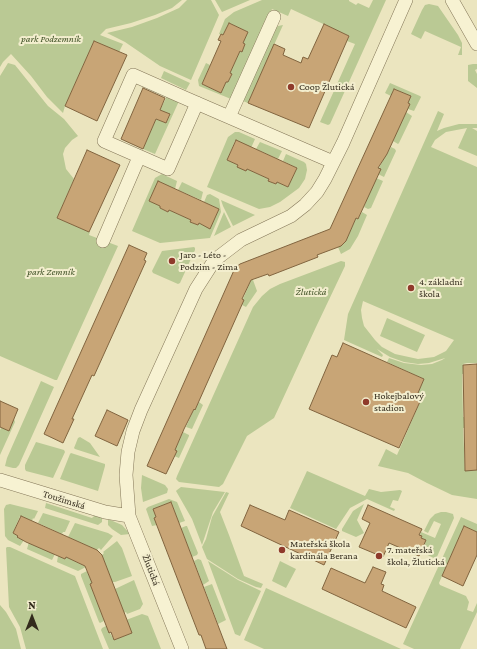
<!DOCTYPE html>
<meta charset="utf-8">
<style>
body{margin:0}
#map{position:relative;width:477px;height:649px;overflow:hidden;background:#ebe5bf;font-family:"Crimson Pro",serif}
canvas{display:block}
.north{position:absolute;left:12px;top:597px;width:40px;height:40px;-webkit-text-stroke:3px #f3eece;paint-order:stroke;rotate:0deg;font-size:11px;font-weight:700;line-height:16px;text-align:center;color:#332b1c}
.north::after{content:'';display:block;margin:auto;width:14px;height:18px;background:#332b1c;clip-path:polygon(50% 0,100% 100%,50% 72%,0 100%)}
</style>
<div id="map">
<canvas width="477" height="649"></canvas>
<div class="north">N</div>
</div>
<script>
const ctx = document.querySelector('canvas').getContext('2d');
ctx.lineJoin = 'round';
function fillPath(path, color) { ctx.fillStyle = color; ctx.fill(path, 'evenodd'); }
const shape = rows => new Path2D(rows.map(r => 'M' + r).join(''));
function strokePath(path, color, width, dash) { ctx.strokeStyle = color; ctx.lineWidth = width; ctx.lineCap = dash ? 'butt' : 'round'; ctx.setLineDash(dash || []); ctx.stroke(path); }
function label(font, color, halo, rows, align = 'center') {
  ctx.font = font + ' "Crimson Pro",serif'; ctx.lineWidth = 4; ctx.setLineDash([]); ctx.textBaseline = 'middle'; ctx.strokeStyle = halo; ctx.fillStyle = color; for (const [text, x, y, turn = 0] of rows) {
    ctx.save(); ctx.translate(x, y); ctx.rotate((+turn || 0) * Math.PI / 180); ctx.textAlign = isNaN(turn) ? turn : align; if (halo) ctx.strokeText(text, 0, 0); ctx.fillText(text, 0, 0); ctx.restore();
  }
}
fillPath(shape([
 [0,0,182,0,172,8,155,15,131,23,106,29,100,35,123,44,119,52,94,41,65,106,63,113,47,97,31,76,11,54,3,62,0,67],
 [187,0,211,0,219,15,191,80,160,66,125,42,107,33,132,27,157,18,179,8],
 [215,0,250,0,222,12],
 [262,0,349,0,349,1,356,5,358,3,369,8,373,0,386,0,330,124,328,125,320,122,355,44,347,41,349,36,291,9,288,16,272,9,231,99,199,86,198,80,206,63,210,65,202,84,221,93,226,82,228,82,232,75,230,73,240,51,242,52,245,44,243,43,248,32,229,23,223,35,219,34,225,19,234,12],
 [429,4,438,6,458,35,462,43,462,55,458,55,461,47,425,31,421,39,411,34,422,10,425,5],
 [283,25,248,103,243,101,275,28,278,26],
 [8,63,15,65,48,106,64,119,78,136,72,140,65,148,63,154,66,169,74,179,57,218,90,232,89,235,118,246,57,380,55,380,0,356,0,76],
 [473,64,477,64,477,69,475,70,477,74,477,88,468,81,468,65],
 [164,71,190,83,186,90,161,78],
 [390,83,420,96,421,97,414,111,408,109,408,103,411,96,394,89,391,96,385,93],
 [167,96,179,101,155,154,143,149,156,119,166,123,170,115,160,110],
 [438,111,444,114,437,131,444,128,459,124,477,124,477,128,472,128,477,131,477,156,458,148,467,128,446,132,435,140,431,147,477,167,477,363,467,363,463,364,463,374,462,374,463,417,468,417,468,428,463,428,465,470,477,470,477,499,452,495,427,483,408,473,378,466,386,449,397,455,423,395,418,393,424,379,387,362,389,358,404,363,421,365,432,364,442,360,445,358,429,363,418,364,404,362,390,357,377,349,383,355,382,357,344,340,348,314],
 [363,301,454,340,446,351,434,357,418,359,395,354,382,347,375,340,364,326,362,318,361,310],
 [406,112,412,116,399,143,398,144,393,141,395,137,393,136],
 [235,132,239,132,255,139,251,148,235,141,227,160,269,179,268,181,276,184,277,182,288,187,297,168,283,161,286,154,304,162,306,164,307,170,305,179,299,188,280,202,270,207,259,209,207,187,228,137],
 [260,142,282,151,278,159,256,149],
 [391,147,395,149,396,151,384,177,378,174,379,168,386,154,387,154],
 [162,174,177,181,175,189,158,182,149,201,161,206,160,208,168,212,169,210,191,220,190,222,198,225,199,223,210,228,219,209,204,202,207,195,210,194,219,199,221,212,210,238,160,243,132,231,155,178],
 [376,178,383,181,371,208,368,209,364,207,366,202,364,201],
 [182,182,203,192,201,200,178,190],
 [221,200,255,215,233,226,223,206],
 [224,212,231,227,214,236],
 [362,212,367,215,358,236,350,249,341,254,338,247,346,241,356,218,358,219],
 [194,247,195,248,195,250,180,283,178,284,153,273,152,271,162,251],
 [341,261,345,262,345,266,316,327,274,418,247,436,223,484,219,487,179,482,176,479,177,476,253,307,262,296,270,289,280,284],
 [251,280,253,280,257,291,246,307,242,305,244,300,243,299],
 [387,318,425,335,417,352,380,336],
 [41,381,54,387,19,465,16,468,13,468,5,466,7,458],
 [199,402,203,405,192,429,186,427,194,409,195,409],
 [14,419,15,422,0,455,0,430,1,428],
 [183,432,189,435,189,436,179,458,174,456,175,450],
 [80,437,90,443,100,457,75,449,74,448,78,438],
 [36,442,64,450,65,452,53,478,26,471,25,469,25,465],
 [71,453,105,464,105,466,98,491,60,479,70,454],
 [307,471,365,496,369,489,381,492,400,490,402,491,398,501,393,500,390,507,395,509,394,511,367,499,350,508,336,529,290,508],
 [142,475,165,485,168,489,167,493,143,502,141,488],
 [181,487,225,492,213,512,202,545,192,519,210,507,192,519,176,491,177,490],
 [226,492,229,493,220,512,229,535,244,576,263,584,261,588,256,587,238,579,207,559,202,547,206,539,212,517],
 [169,499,177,502,185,521,179,523,171,502,153,509,156,517,154,518,157,525,152,526,146,509,148,507],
 [46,503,92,518,95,515,102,517,102,522,98,525,45,508],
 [10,504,38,511,34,519,33,518,32,521,20,516,13,533,18,536,18,538,24,540,20,546,8,540,5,536,4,509,6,505],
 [364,504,357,520,364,533,356,537,342,531,342,529,353,511],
 [441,512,446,512,453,514,454,518,436,559,421,552,426,540,421,538,422,536,420,535,421,532,435,538,441,524,434,521,428,533,424,531,430,519,435,514],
 [43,513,70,521,65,532,63,532,62,534,38,523],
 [461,517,477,524,477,532,464,526,439,583,440,585,466,596,469,602,467,610,473,612,477,603,477,612,460,649,414,649,403,644],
 [108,519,122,525,130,534,121,535,112,529,108,525],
 [75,523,108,533,113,536,101,550,99,548,97,550,68,537],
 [186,526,187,526,198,553,197,555,192,557,181,528],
 [117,541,122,548,132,576,115,582,112,582,102,555,104,553,103,552],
 [29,542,55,554,52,560,27,549],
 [7,547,10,547,75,576,103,649,26,649,20,627,9,607,6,548],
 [58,556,65,559,66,557,85,566,86,567,78,571,57,562],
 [198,559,201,560,209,581,203,585,194,561],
 [208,561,238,580,261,591,240,636,235,634],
 [280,561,296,569,286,588,272,581],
 [87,571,92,583,90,584,97,602,104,614,102,615,104,621,100,623,99,622,81,576,81,574],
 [134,580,143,604,140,609,127,614,126,612,124,613,115,589],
 [212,584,226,620,218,624,204,587],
 [266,588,401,649,402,649,264,649,244,640],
 [0,605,6,612,16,629,21,649,0,649],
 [142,614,148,616,161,649,109,649,101,630,102,628,106,626,114,640,131,633,126,620]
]), '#bac994');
const building = shape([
 [229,23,248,32,243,43,245,44,242,52,240,51,230,73,232,74,228,82,226,82,221,93,202,84,221,41,218,40,221,34,223,35,229,23],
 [324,24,349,36,309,128,248,103,274,44,285,49,283,55,301,63,303,57,308,59,324,24],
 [94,41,127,55,97,121,65,106,94,41],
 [143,88,165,98,160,110,170,114,166,123,156,119,143,149,121,139,143,88],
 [394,89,411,96,408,103,410,104,387,154,378,168,381,169,358,219,356,218,346,241,341,246,317,255,318,257,269,276,268,274,251,280,242,299,244,300,195,410,194,409,184,429,175,450,177,451,166,474,147,466,235,268,240,264,330,229,394,89],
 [236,140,297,168,288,187,277,182,276,184,268,181,269,179,247,169,246,171,237,167,238,165,227,160,236,140],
 [87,150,120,165,89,232,57,218,87,150],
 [158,181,219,209,210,229,199,223,198,225,190,222,191,220,169,210,168,212,160,208,160,206,149,201,158,181],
 [129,245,147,253,144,260,146,261,94,376,92,375,72,419,74,419,63,443,44,434,129,245],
 [343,343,424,379,418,393,423,395,399,448,309,409,332,355,337,357,343,343],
 [477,364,477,470,465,471,463,365,477,364],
 [0,401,18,409,9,431,0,427,0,401],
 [107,410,128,420,117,446,95,436,107,410],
 [171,502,184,536,227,649,206,649,201,635,199,635,154,518,156,517,153,509,171,502],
 [250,505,285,520,289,510,339,532,324,565,241,526,250,505],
 [368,505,422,529,419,535,422,536,421,538,426,540,419,556,389,543,383,557,359,547,370,523,362,519,368,505],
 [21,516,97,550,102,555,132,633,114,640,111,632,109,633,90,584,92,583,85,566,66,557,65,559,26,542,17,537,18,536,13,533,21,516],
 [464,526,477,532,477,555,463,586,442,576,464,526],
 [373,567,386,572,381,584,384,585,382,591,416,607,406,628,322,589,331,568,365,583,373,567]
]);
fillPath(building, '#c8a576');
strokePath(building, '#81643f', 1);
const minor = shape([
 [452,0,477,44],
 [197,103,168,169,104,141,133,75,185,98,319,156,333,162],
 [229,117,274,17],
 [103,241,139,157],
 [0,480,105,512,129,516],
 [182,649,129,516,126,475,128,452,133,431,141,410,196,289,212,264,220,256,241,240,291,216,305,205,317,192,325,179,343,143,406,0]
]);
strokePath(minor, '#837658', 14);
strokePath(minor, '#f7f2d2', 13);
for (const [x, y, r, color] of [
 [291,87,4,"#8f3a2b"],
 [172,261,4,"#8f3a2b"],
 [411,288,4,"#8f3a2b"],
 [366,402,4,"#8f3a2b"],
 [282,550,4,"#8f3a2b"],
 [379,556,4,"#8f3a2b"]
]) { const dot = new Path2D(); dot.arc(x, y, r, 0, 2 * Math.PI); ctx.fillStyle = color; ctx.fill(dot); strokePath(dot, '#f3eece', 1.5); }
label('italic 10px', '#3d4f24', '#f3eece', [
 ["park Podzemník",51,39],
 ["park Zemník",51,272],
 ["Žlutická",311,292]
]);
label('10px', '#332b1c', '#f3eece', [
 ["Coop Žlutická",299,87],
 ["Jaro - Léto -",180,255],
 ["Podzim - Zima",180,267],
 ["4. základní",419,282],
 ["škola",419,294],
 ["Hokejbalový",374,396],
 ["stadion",374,408],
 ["Mateřská škola",290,544],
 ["kardinála Berana",290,556],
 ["7. mateřská",387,550],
 ["škola, Žlutická",387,562]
], 'left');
label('10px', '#332b1c', '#f3eece', [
 ["Toužimská",64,500,17],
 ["Žlutická",151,570,69]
]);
</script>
